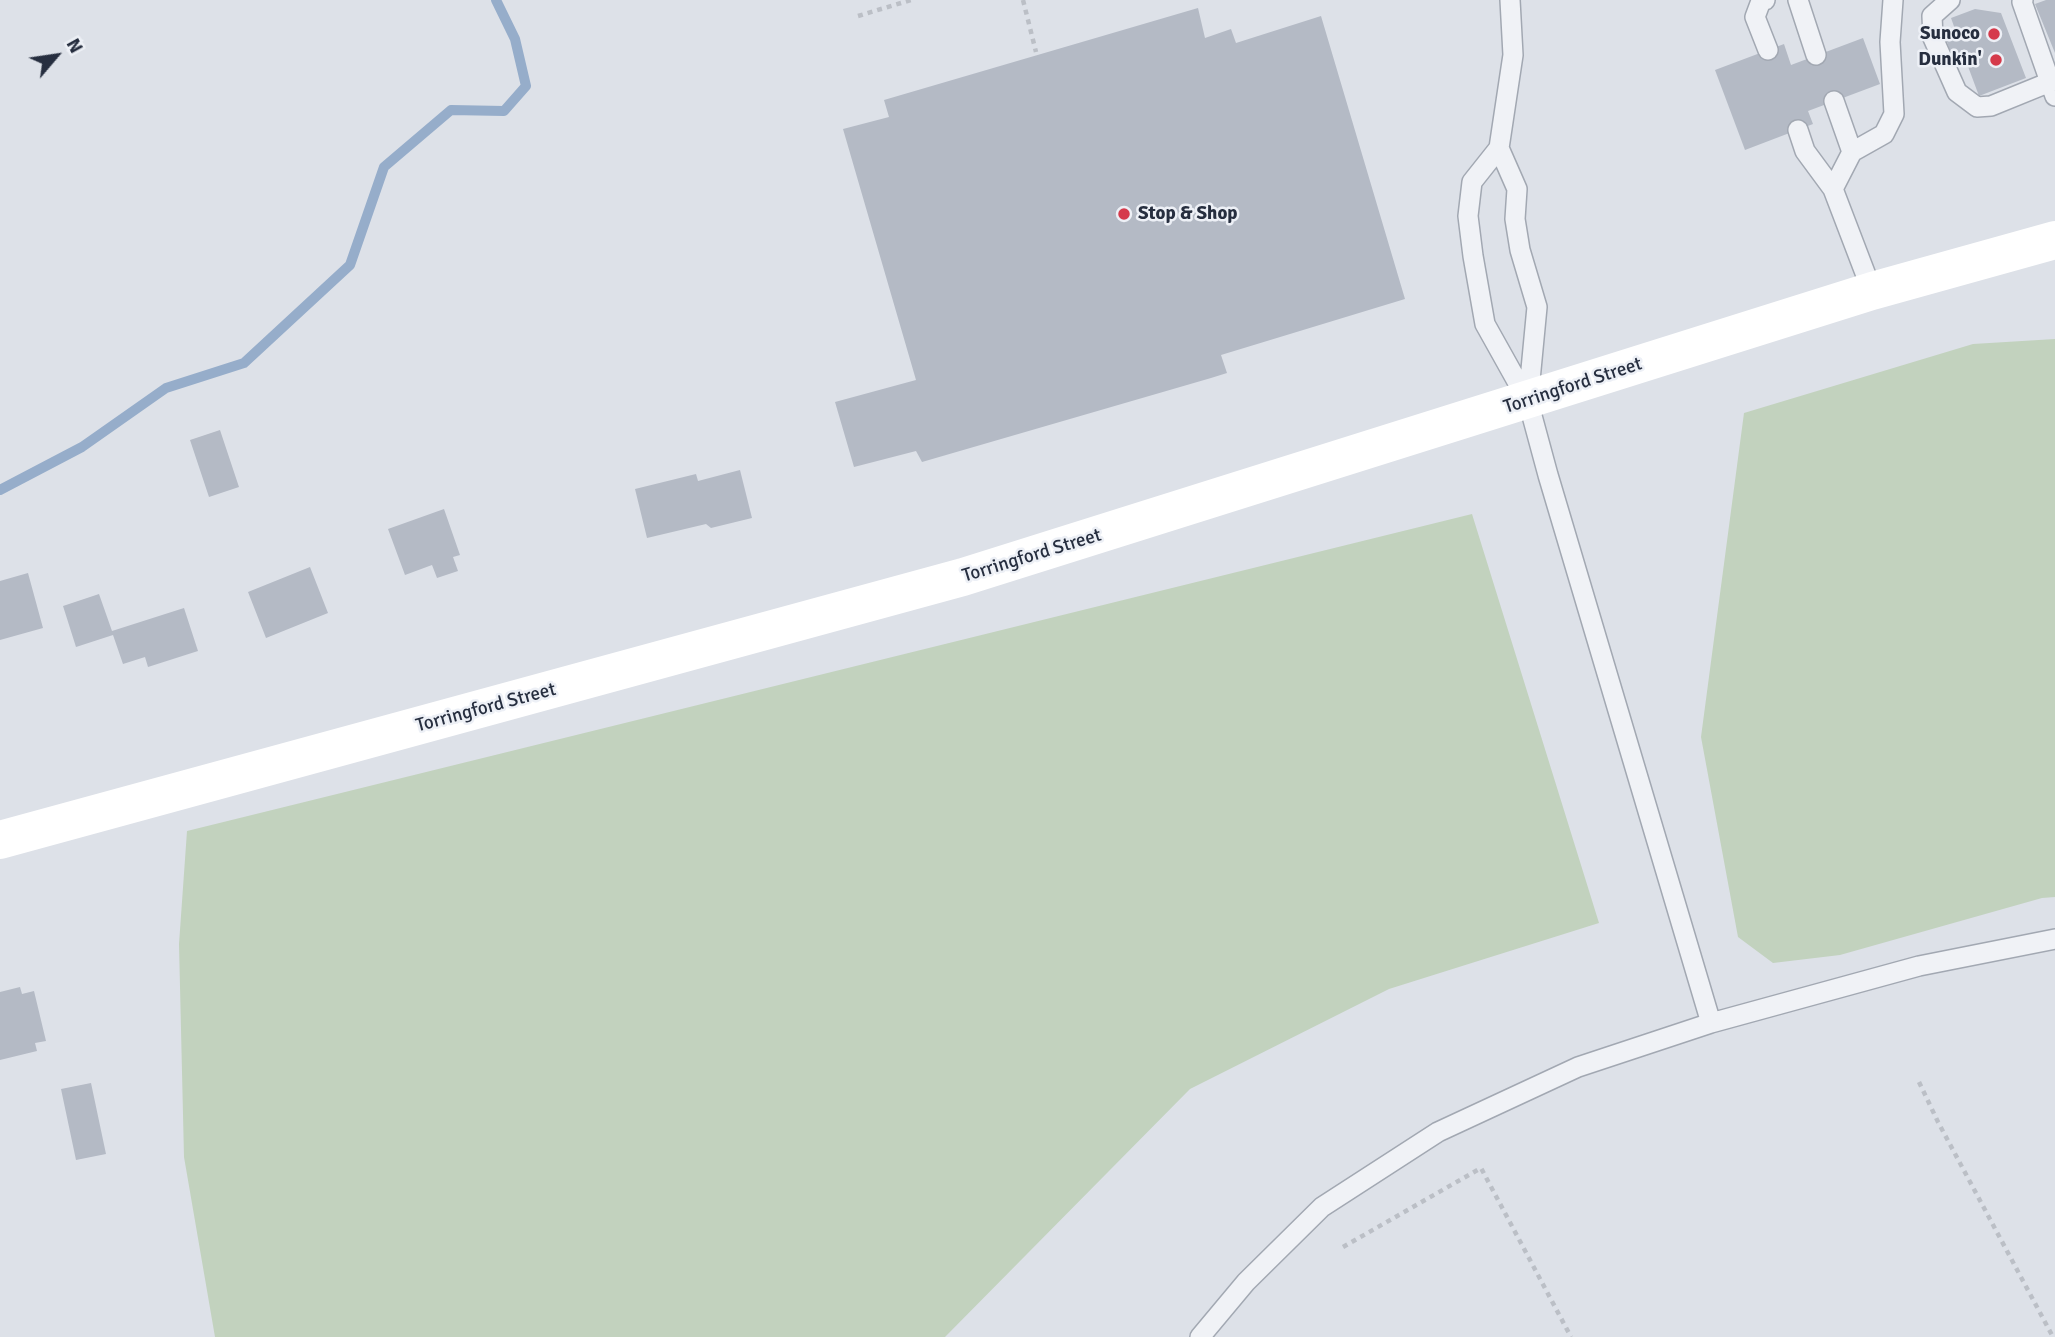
<!DOCTYPE html>
<style>
body{margin:0}
#map{position:relative;width:2055px;height:1337px;overflow:hidden;background:#dde1e8;font-family:Signika,sans-serif}
canvas{display:block}
.north{position:absolute;left:21px;top:21px;width:70px;height:70px;-webkit-text-stroke:5px #edf0f6;paint-order:stroke;rotate:61deg;font-size:19px;font-weight:700;line-height:28px;text-align:center;color:#262e3f}
.north::after{content:'';display:block;margin:auto;width:24px;height:32px;background:#262e3f;clip-path:polygon(50% 0,100% 100%,50% 72%,0 100%)}
</style>
<div id="map">
<canvas width="2055" height="1337"></canvas>
<div class="north">N</div>
</div>
<script>
const ctx = document.querySelector('canvas').getContext('2d');
ctx.lineJoin = 'round';
function fillPath(path, color) { ctx.fillStyle = color; ctx.fill(path, 'evenodd'); }
const shape = rows => new Path2D(rows.map(r => 'M' + r).join(''));
function strokePath(path, color, width, dash) { ctx.strokeStyle = color; ctx.lineWidth = width; ctx.lineCap = dash ? 'butt' : 'round'; ctx.setLineDash(dash || []); ctx.stroke(path); }
function label(font, color, halo, rows, align = 'center') {
  ctx.font = font + ' Signika,sans-serif'; ctx.lineWidth = 5; ctx.setLineDash([]); ctx.textBaseline = 'middle'; ctx.strokeStyle = halo; ctx.fillStyle = color; for (const [text, x, y, turn = 0] of rows) {
    ctx.save(); ctx.translate(x, y); ctx.rotate((+turn || 0) * Math.PI / 180); ctx.textAlign = isNaN(turn) ? turn : align; if (halo) ctx.strokeText(text, 0, 0); ctx.fillText(text, 0, 0); ctx.restore();
  }
}
fillPath(shape([
 [2055,339,2055,897,2042,898,1840,955,1773,963,1738,937,1701,737,1744,413,1973,344],
 [1472,514,1599,923,1389,989,1190,1089,945,1337,215,1337,184,1157,179,944,187,831]
]), '#c2d2be');
strokePath(shape([
 [0,490,82,447,166,388,244,363,350,265,384,167,451,110,504,111,526,86,515,39,496,0]
]), '#96adca', 10);
fillPath(shape([
 [2046,0,2055,0,2055,53,2035,4],
 [1198,8,1205,38,1231,29,1236,43,1321,16,1405,299,1221,355,1227,373,1211,378,922,462,916,451,854,467,835,402,916,380,843,129,889,117,884,100],
 [1975,9,2001,13,2026,78,1979,96,1966,61,1955,65,1945,36,1956,32,1951,18],
 [1863,38,1880,84,1808,111,1813,124,1745,150,1715,70,1784,44,1791,65],
 [220,430,239,487,209,497,190,440],
 [740,470,752,518,711,528,706,524,647,538,635,489,696,474,698,481],
 [444,509,460,555,453,557,458,571,437,578,432,565,405,575,388,529],
 [310,567,328,613,266,638,248,592],
 [28,573,43,628,0,640,0,581],
 [99,594,112,631,184,608,198,651,148,667,145,657,123,664,113,635,76,647,63,606],
 [20,987,22,994,34,991,46,1041,35,1043,37,1051,0,1060,0,992],
 [91,1083,106,1154,76,1160,61,1089]
]), '#b4bac5');
const lane = shape([
 [1510,0,1513,55,1499,148,1472,182,1468,216,1473,256,1485,324,1528,401,1548,475,1711,1023],
 [1765,0,1761,1,1755,17,1768,50],
 [1798,0,1816,55],
 [1950,0,1932,16,1933,38,1957,92,1977,107,1991,106,2055,80],
 [2023,0,2022,2,2055,96],
 [1834,101,1852,152],
 [1798,130,1805,151,1833,189],
 [1499,148,1517,189,1515,219,1520,250,1537,307,1528,401],
 [1872,291,1833,189,1852,152,1884,134,1894,114,1890,42,1893,0],
 [1200,1337,1246,1282,1322,1207,1438,1132,1578,1067,1711,1023,1919,966,2055,939]
]);
strokePath(lane, '#a2a8b2', 22);
strokePath(shape([
 [1023,0,1036,52],
 [858,16,911,0],
 [1919,1082,1938,1122,2053,1337],
 [1343,1247,1481,1168,1571,1337]
]), '#bbbfc6', 4.5, [5, 5]);
strokePath(lane, '#f0f2f6', 19);
strokePath(shape([
 [0,840,963,577,1872,291,2055,240]
]), '#fff', 38);
for (const [x, y, r, color] of [
 [1994,34,7,"#d53a4b"],
 [1996,60,7,"#d53a4b"],
 [1124,214,7,"#d53a4b"]
]) { const dot = new Path2D(); dot.arc(x, y, r, 0, 2 * Math.PI); ctx.fillStyle = color; ctx.fill(dot); strokePath(dot, '#edf0f6', 2.5); }
label('bold 19px', '#262e3f', '#edf0f6', [
 ["Sunoco",1980,34],
 ["Dunkin'",1982,60],
 ["Stop & Shop",1138,214,"left"]
], 'right');
label('19px', '#262e3f', '#edf0f6', [
 ["Torringford Street",1573,386,-18],
 ["Torringford Street",1032,556,-17],
 ["Torringford Street",486,708,-15]
]);
</script>
